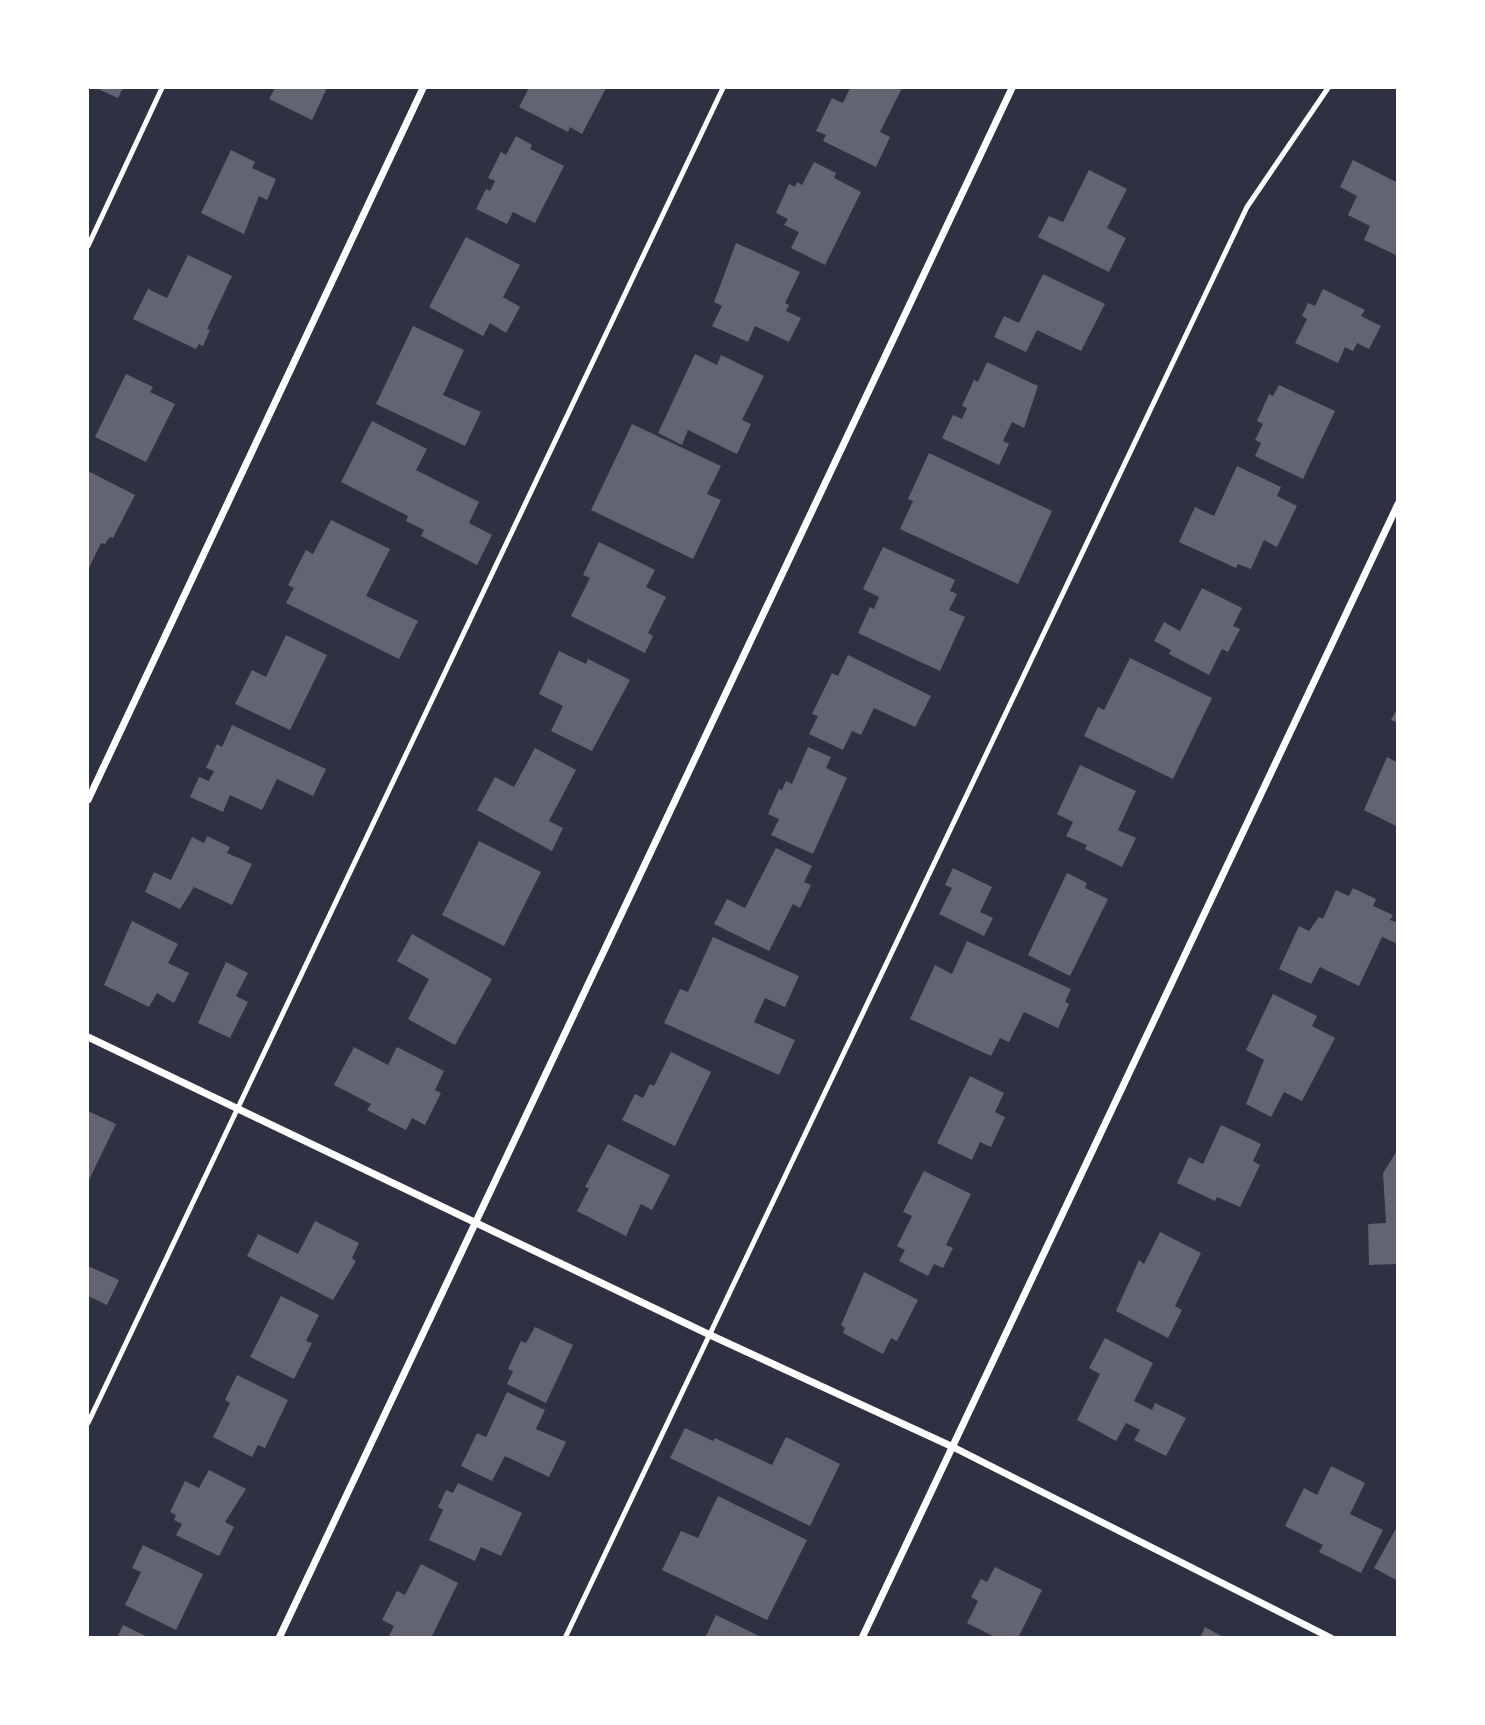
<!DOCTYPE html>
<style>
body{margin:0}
#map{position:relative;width:1485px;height:1725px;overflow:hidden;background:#2d3142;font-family:"DM Sans",sans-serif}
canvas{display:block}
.frame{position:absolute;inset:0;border:89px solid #fff;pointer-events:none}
</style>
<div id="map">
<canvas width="1485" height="1725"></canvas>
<div class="frame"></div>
</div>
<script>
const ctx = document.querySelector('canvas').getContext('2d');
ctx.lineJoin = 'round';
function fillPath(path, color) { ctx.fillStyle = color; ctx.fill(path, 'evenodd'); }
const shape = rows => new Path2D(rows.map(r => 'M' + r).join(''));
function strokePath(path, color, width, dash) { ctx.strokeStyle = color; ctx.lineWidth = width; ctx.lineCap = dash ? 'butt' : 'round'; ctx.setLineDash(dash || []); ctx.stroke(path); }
fillPath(shape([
 [96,88,123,88,118,98],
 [275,88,327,88,312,120,269,99],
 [529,88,606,88,582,134,570,127,568,132,519,107],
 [850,88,902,88,880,132,890,137,876,167,823,141,826,135,816,131,832,98,843,103],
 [516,136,532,145,530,149,564,166,535,223,513,212,507,224,476,209,486,189,490,191,495,181,488,178,501,152,506,155],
 [231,150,255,162,252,168,276,179,267,200,259,196,244,234,201,213],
 [1353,160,1398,183,1398,256,1364,240,1370,226,1348,215,1357,196,1340,187],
 [814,162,836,173,834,178,861,192,825,265,791,248,799,232,784,225,788,219,776,213,789,184,795,187,797,182,802,185],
 [1089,170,1127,189,1107,228,1126,238,1109,272,1038,237,1049,216,1063,222],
 [466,237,520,265,503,297,520,307,506,333,490,323,483,336,429,307],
 [736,243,800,272,785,303,789,305,786,311,801,318,789,342,755,326,748,342,712,326,722,306,714,302],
 [188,255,232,276,207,329,210,330,203,346,199,344,196,349,133,319,148,289,167,298],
 [1043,274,1105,304,1081,351,1037,330,1026,352,994,337,1004,316,1019,323],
 [1323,289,1365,310,1361,316,1381,326,1369,349,1357,343,1353,351,1345,347,1338,363,1295,343,1307,319,1302,316,1308,303,1315,306],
 [413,326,464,350,443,395,481,412,465,446,376,404],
 [695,354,717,365,721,355,764,376,742,420,751,424,737,454,688,430,682,445,658,433],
 [987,362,1038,386,1024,428,1012,422,1003,441,1009,444,999,465,942,438,953,415,962,419,967,408,962,406,974,380,978,382],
 [126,374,153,387,150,392,175,404,146,462,95,437],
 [1279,385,1335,411,1303,479,1255,456,1261,443,1255,440,1263,424,1257,421,1269,394,1273,396],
 [372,421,427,449,416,470,479,502,469,523,492,535,477,565,421,536,424,530,406,521,408,516,341,482],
 [632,424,721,466,707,494,721,500,693,559,591,510],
 [929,453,1052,511,1018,584,900,529,913,501,908,499],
 [1237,466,1281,487,1277,496,1297,506,1277,547,1264,540,1251,569,1238,564,1236,568,1179,542,1195,507,1214,516],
 [88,471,135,495,113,538,110,537,105,544,101,543,88,570],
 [331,520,390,549,366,596,418,621,399,659,286,603,294,588,288,585,306,550,313,554],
 [599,542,655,570,646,587,666,597,648,633,653,636,645,653,571,616,590,578,583,575],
 [883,547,955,580,950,591,957,594,949,610,965,617,940,671,858,633,870,607,874,609,879,597,863,589],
 [1202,588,1242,608,1233,626,1240,629,1228,652,1222,649,1209,675,1169,654,1171,650,1154,641,1164,622,1180,631],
 [286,635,327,655,290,730,235,704,252,670,266,677],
 [559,651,586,664,588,659,630,680,592,751,551,731,563,706,539,694],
 [848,655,931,696,915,727,874,708,861,735,852,731,843,750,809,734,818,716,812,714,832,673,838,676],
 [1130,658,1212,698,1173,779,1084,736,1098,707,1104,710],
 [1398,707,1398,723,1391,720],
 [232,725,326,769,313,796,277,779,262,810,230,795,223,812,190,797,199,777,209,781,214,771,206,768,217,744,222,747],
 [808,747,831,757,826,768,847,778,813,854,771,835,779,819,768,814,779,789,782,790,786,781,792,784],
 [535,748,576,770,549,821,563,828,552,851,477,810,495,777,514,787],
 [1387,757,1398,763,1398,827,1364,810],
 [1080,765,1136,791,1118,830,1136,838,1122,867,1085,849,1087,845,1066,836,1073,822,1057,814],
 [207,836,230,847,227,853,252,864,232,905,194,887,180,909,145,892,154,872,171,880,192,837,204,843],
 [479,841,541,872,504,946,442,915],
 [776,848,812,866,804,882,811,885,800,908,793,904,769,951,714,924,727,899,745,908],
 [953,868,992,887,980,912,993,918,984,936,939,914,952,888,945,885],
 [1067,873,1087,883,1085,888,1108,899,1070,976,1028,955],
 [1353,888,1376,899,1373,906,1393,915,1390,920,1398,923,1396,943,1382,937,1359,986,1320,967,1311,984,1279,969,1299,926,1309,931,1319,917,1323,919,1336,890,1349,896],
 [132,921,178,944,168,963,189,973,174,1003,157,993,149,1007,104,985],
 [412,934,492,979,455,1045,408,1019,429,979,397,961],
 [713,937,799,976,785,1007,765,998,754,1022,795,1040,779,1075,664,1023,680,989,688,992],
 [967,941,1071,989,1065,1002,1069,1004,1058,1028,1024,1012,1009,1042,1000,1038,991,1056,910,1019,935,965,952,974],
 [226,962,248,973,236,996,248,1002,230,1038,198,1023],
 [1273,994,1317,1016,1312,1026,1335,1038,1302,1101,1284,1092,1271,1117,1246,1104,1264,1060,1246,1050],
 [354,1047,388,1065,397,1047,444,1071,435,1090,441,1093,425,1125,412,1118,406,1130,367,1110,371,1104,334,1085],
 [671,1052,711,1072,675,1146,622,1120,635,1094,643,1098,650,1084,654,1086],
 [970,1076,1004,1093,995,1112,1005,1117,991,1147,980,1142,972,1160,937,1143],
 [88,1111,116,1124,88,1182],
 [1221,1125,1261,1144,1253,1161,1260,1165,1240,1207,1217,1197,1215,1201,1177,1183,1189,1157,1203,1164],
 [608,1144,670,1175,652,1210,641,1204,626,1236,577,1211,589,1188,585,1187],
 [1398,1149,1398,1264,1369,1265,1368,1224,1386,1223,1383,1173],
 [924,1171,971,1194,946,1245,953,1248,943,1268,934,1264,928,1276,899,1261,905,1250,897,1246,912,1216,903,1212],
 [315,1221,359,1243,352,1258,356,1261,333,1300,247,1256,258,1234,298,1254],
 [1160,1232,1201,1253,1175,1306,1182,1310,1168,1338,1116,1311,1139,1260,1144,1264],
 [88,1266,119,1280,107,1305,88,1296],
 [864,1272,918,1300,897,1341,891,1338,883,1354,843,1333,845,1328,841,1325],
 [281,1296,319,1315,306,1341,312,1343,294,1379,250,1357],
 [535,1327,573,1345,546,1403,507,1384,513,1371,508,1369,521,1341,526,1343],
 [1105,1338,1153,1363,1134,1401,1152,1410,1155,1403,1186,1418,1166,1456,1134,1440,1140,1430,1126,1423,1116,1441,1077,1420,1100,1374,1089,1368],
 [237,1375,288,1400,265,1448,258,1445,252,1457,213,1437,230,1403,225,1400],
 [507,1392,545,1410,536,1429,566,1442,549,1477,505,1456,492,1481,461,1466,477,1433,486,1437],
 [685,1428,713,1441,715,1438,772,1465,786,1437,840,1464,810,1526,670,1458],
 [1331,1466,1365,1483,1350,1514,1383,1530,1361,1573,1319,1552,1323,1545,1285,1526,1304,1488,1317,1495],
 [209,1470,246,1489,225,1522,234,1527,219,1556,176,1535,182,1524,174,1520,176,1515,170,1512,185,1481,199,1488],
 [458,1483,522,1513,501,1556,481,1547,475,1561,429,1540,443,1510,438,1507,446,1490,453,1493],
 [718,1496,807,1540,767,1620,662,1570,681,1531,698,1538],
 [1398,1525,1398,1581,1374,1568],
 [143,1545,203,1574,176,1630,125,1605,141,1572,132,1568],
 [421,1564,458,1583,431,1638,388,1638,394,1626,382,1620,397,1591,405,1595],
 [995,1567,1042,1590,1018,1638,997,1638,967,1623,978,1601,971,1597,981,1579,987,1582],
 [716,1615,763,1638,705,1638],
 [123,1625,150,1638,117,1638],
 [1205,1627,1225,1638,1200,1638]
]), '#626471');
strokePath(shape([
 [88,246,162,88],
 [88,1423,723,88],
 [565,1638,1247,207,1328,88]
]), '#fff', 5);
strokePath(shape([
 [88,800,423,88],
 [88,1037,708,1334,953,1447,1331,1638],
 [279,1638,1012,88],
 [862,1638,1398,504]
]), '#fff', 7);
</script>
